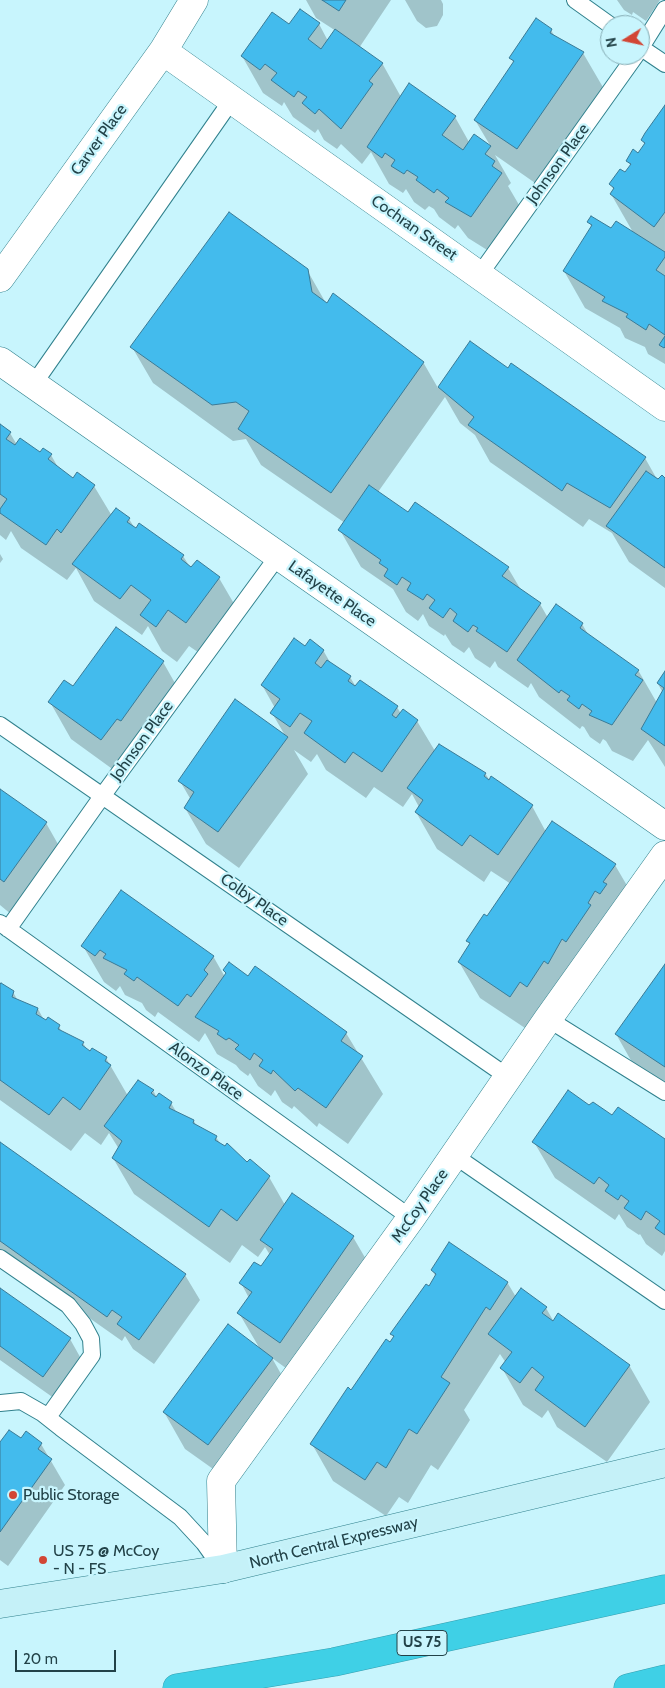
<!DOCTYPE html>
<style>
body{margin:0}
#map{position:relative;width:665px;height:1688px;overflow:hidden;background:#c8f5fd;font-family:Cabin,sans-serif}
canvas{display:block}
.north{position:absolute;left:600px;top:15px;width:50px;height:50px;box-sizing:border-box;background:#c8f5fd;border:1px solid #86adb5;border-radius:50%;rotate:260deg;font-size:14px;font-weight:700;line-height:20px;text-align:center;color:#224248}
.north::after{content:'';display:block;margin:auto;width:18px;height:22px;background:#d24635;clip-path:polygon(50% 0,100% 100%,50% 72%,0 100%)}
.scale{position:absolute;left:15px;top:1650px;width:101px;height:22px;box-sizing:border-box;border:2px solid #224248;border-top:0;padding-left:6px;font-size:15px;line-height:18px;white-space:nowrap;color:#224248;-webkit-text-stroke:4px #c8f5fd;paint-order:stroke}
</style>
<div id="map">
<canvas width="665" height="1688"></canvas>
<div class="north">N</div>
<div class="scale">20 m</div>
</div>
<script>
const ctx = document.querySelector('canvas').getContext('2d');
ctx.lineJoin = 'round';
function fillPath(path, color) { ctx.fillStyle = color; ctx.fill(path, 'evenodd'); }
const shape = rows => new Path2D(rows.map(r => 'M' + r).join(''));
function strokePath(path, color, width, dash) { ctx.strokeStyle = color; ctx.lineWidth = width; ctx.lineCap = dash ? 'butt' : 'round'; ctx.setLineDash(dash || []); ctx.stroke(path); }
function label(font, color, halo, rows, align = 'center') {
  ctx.font = font + ' Cabin,sans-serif'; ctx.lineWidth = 4.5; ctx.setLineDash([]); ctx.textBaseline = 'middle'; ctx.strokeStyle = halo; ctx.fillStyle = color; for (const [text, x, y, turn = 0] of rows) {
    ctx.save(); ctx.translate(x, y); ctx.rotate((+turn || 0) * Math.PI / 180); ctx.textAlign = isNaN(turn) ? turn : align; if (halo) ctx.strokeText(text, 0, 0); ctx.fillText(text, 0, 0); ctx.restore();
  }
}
fillPath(shape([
 [306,0,391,0,359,48,382,63,401,97,455,117,469,142,474,135,491,147,475,120,514,64,511,58,551,30,555,37,583,53,604,89,538,185,495,155,511,183,508,186,522,210,492,253,468,238,458,225,455,229,439,217,434,209,429,206,425,210,414,202,406,189,403,193,389,184,371,152,362,164,341,144,337,149,324,140,318,129,315,133,293,117,284,102,282,106,263,93,242,56,319,24,328,41,336,31,316,18],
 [405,0,441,0,443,4,443,15,437,26,426,28,417,21],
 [617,0,660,0,646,21,633,12,632,15,624,10],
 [665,107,665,364,648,354,645,347,625,338,620,328,585,308,564,271,592,228,589,222,612,230,634,234,611,194,614,191,611,184,625,174,631,166,627,161,638,155,645,145,642,140],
 [307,270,327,305,423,362,438,388,470,343,508,369,645,458,658,481,665,479,665,588,629,562,612,533,589,519,583,527,490,462,475,435,460,423,445,397,378,492,408,514,508,568,521,590,540,604,548,618,582,624,589,636,638,670,657,703,663,693,658,684,665,674,665,767,648,740,633,761,612,751,606,741,603,739,600,744,590,737,584,727,582,726,580,729,539,697,531,683,528,688,498,667,495,661,490,668,475,658,469,647,464,653,452,645,445,634,444,636,429,626,423,614,418,621,406,612,393,589,361,567,340,530,345,523,261,465,246,439,233,441,153,383,132,347],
 [0,426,10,433,17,445,40,454,51,455,59,469,74,479,94,486,112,516,129,519,136,530,139,525,183,556,190,567,219,578,240,614,208,659,189,646,177,662,162,651,148,626,142,635,94,601,76,568,67,580,21,548,11,531,6,540,0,535],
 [0,554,3,559,0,563],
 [305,648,323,650,331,664,350,677,356,687,397,707,401,714,403,711,417,721,435,751,485,773,490,781,532,806,546,832,615,865,636,901,531,1032,480,998,459,962,471,945,468,941,488,918,511,884,491,871,484,882,437,849,416,812,419,807,412,794,403,807,374,787,366,798,326,770,317,754,311,762,294,750,308,774,239,868,206,844,185,808,191,800,180,781,286,737,272,713,275,708,262,685],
 [163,662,184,699,142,757,138,754,122,776,71,739,50,702,74,688],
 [0,790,46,823,67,860,12,915,0,905],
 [83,946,213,956,225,977,248,977,255,968,346,1033,383,1094,348,1144,319,1123,317,1127,294,1106,292,1109,282,1102,275,1090,271,1096,258,1086,250,1073,248,1076,240,1070,236,1065,217,1054,205,1033,199,1042,158,1012,155,1017,146,1010,142,1003,125,995,120,986,116,991,104,982],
 [665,966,665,1089,637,1071,616,1034],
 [0,986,13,992,18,1001,38,1009,44,1020,59,1026,62,1033,83,1043,88,1051,106,1058,128,1096,153,1090,157,1098,171,1103,177,1113,194,1121,197,1127,216,1137,221,1145,247,1164,269,1177,285,1205,353,1237,374,1273,301,1379,272,1358,293,1395,230,1481,185,1449,164,1412,260,1349,239,1313,249,1298,241,1283,261,1268,270,1255,265,1247,258,1257,242,1245,230,1263,134,1194,113,1158,119,1149,109,1133,101,1145,85,1133,71,1151,0,1100],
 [589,1106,665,1141,665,1251,662,1256,646,1244,640,1234,639,1235,627,1227,619,1214,615,1220,555,1178,534,1142],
 [0,1144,185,1275,200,1300,154,1364,133,1349,125,1336,122,1341,0,1255],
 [432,1270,507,1282,516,1297,546,1308,554,1322,629,1365,650,1402,607,1462,557,1427,548,1410,542,1418,523,1405,502,1368,506,1363,500,1354,464,1410,470,1420,438,1470,431,1465,408,1503,399,1497,386,1516,333,1481,312,1444,351,1391,394,1338,392,1334,436,1277],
 [0,1289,70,1339,84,1364,58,1401,0,1360],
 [26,1433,41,1444,65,1485,8,1566,0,1560,0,1445,21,1440]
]), '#0003');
const building = shape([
 [322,0,346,0,339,11,322,0],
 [300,9,320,23,308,39,321,49,335,29,383,63,369,81,373,84,341,129,319,109,315,114,302,103,307,97,298,91,294,97,271,80,277,73,265,64,260,70,241,56,272,12,289,24,300,9],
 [536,18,552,29,550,33,584,52,517,149,474,120,514,61,509,58,536,18],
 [409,83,456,116,442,135,463,150,474,134,491,146,485,154,495,161,492,166,502,173,471,217,445,202,449,198,437,189,434,193,416,180,418,177,407,170,404,174,391,166,395,160,385,153,382,158,367,147,409,83],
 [665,105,665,212,654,227,610,194,614,188,609,184,620,169,625,172,631,164,626,161,633,149,638,153,645,143,641,140,645,133,665,105],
 [229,212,308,269,312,292,327,303,333,293,424,362,331,493,238,429,249,411,236,402,212,405,130,347,229,212],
 [591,216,611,228,616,221,665,252,665,257,656,270,665,276,665,335,649,324,646,330,626,317,628,314,602,301,605,297,563,271,592,225,587,222,591,216],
 [665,336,665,347,664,348,659,345,665,336],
 [470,341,508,368,511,363,646,457,610,508,567,483,562,491,468,425,474,417,438,387,470,341],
 [0,424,11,432,6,439,15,445,20,438,40,452,43,448,52,454,48,459,73,478,77,472,95,485,61,533,57,529,46,545,0,513,0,509,7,499,0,494,0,424],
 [646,471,658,479,662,475,665,478,665,568,606,526,646,471],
 [369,485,408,512,415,502,509,567,502,576,541,603,507,652,476,631,478,628,473,625,468,632,453,621,457,614,450,608,443,618,429,608,435,600,427,594,423,600,407,590,411,583,402,577,397,585,384,576,388,569,379,563,381,560,338,530,369,485],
 [116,508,130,518,127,522,136,528,139,523,184,555,181,559,191,567,197,560,220,577,186,623,168,610,156,627,140,615,151,600,131,585,120,599,72,564,116,508],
 [556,604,583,623,580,628,639,670,635,675,643,680,612,725,589,715,592,711,582,704,579,709,567,700,570,696,561,690,559,693,517,660,556,604],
 [116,627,164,661,121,721,117,719,101,740,48,702,64,680,73,686,116,627],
 [294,638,305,646,310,639,324,650,315,663,321,668,327,660,351,676,348,681,355,686,360,680,398,706,392,715,396,718,403,709,418,720,382,772,353,752,345,763,304,733,312,721,300,713,290,727,270,713,280,699,261,685,294,638],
 [665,671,665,746,641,729,664,688,657,683,665,671],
 [235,699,288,737,218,832,184,808,194,792,178,781,235,699],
 [439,744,486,773,484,776,489,780,491,776,533,805,498,855,470,835,462,846,415,812,423,800,407,788,439,744],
 [0,789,47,822,4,882,0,879,0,789],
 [552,821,616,864,603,882,607,884,600,894,595,891,588,903,591,905,566,942,562,939,548,964,544,961,527,987,520,982,510,997,458,962,470,943,466,941,484,914,487,916,552,821],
 [121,890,214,956,204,970,208,974,191,997,187,994,178,1006,137,977,134,981,124,974,127,970,103,958,106,954,100,950,95,956,81,946,121,890],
 [229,962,248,976,255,966,347,1032,341,1041,363,1056,326,1108,298,1088,295,1091,273,1070,271,1074,259,1066,263,1060,254,1053,250,1060,235,1049,239,1045,229,1038,226,1040,217,1034,219,1031,195,1017,226,973,223,970,229,962],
 [665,964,665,1067,615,1034,665,964],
 [1,983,14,991,12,997,38,1008,36,1014,46,1020,48,1017,60,1025,58,1029,84,1042,82,1045,90,1051,92,1048,107,1057,105,1061,111,1065,80,1110,63,1097,49,1115,0,1080,0,984,1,983],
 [138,1080,154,1090,151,1093,156,1097,159,1093,172,1102,169,1108,194,1120,193,1123,217,1136,215,1140,225,1146,227,1143,247,1162,250,1159,270,1176,237,1221,221,1209,209,1227,112,1158,122,1141,104,1126,138,1080],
 [568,1090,589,1105,593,1102,612,1115,618,1107,665,1139,665,1235,655,1228,660,1221,646,1211,641,1220,624,1208,629,1201,621,1195,618,1200,605,1191,609,1185,599,1177,594,1184,532,1142,568,1090],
 [0,1142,186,1274,139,1340,117,1324,122,1317,112,1310,107,1317,0,1241,0,1142],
 [292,1193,354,1236,280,1343,237,1313,252,1292,239,1283,254,1262,261,1266,273,1249,260,1240,292,1193],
 [449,1242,508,1282,490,1310,486,1307,441,1377,450,1383,417,1434,409,1429,386,1468,377,1462,365,1480,310,1444,348,1387,351,1390,386,1339,390,1342,394,1336,390,1334,426,1284,429,1286,436,1274,431,1270,449,1242],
 [0,1288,71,1338,43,1377,0,1346,0,1288],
 [521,1288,547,1307,542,1313,553,1321,558,1313,630,1365,585,1427,535,1390,544,1377,532,1367,520,1383,500,1368,512,1352,488,1334,521,1288],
 [228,1324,273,1358,208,1445,163,1412,228,1324],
 [9,1430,21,1438,26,1431,42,1443,38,1449,52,1459,0,1532,0,1442,9,1430]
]);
fillPath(building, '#43bbed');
strokePath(building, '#3a7a96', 1);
const lane = shape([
 [575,0,610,25],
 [640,47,665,64],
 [640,49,665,9],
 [480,274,636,55],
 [33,385,231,101],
 [0,725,508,1077],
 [0,923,411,1218],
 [8,929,103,795,278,556],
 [548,1019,665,1092],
 [455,1156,665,1301],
 [0,1258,68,1305,83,1324,91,1339,92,1355,48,1417],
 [0,1403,21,1401,42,1413,61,1428,180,1517,204,1543,221,1567]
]);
const street = shape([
 [163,51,665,407],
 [0,278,163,51,194,0],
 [0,361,665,826],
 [223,1569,221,1481,411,1218,548,1019,665,855]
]);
const secondary = shape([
 [0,1604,223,1569,665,1463]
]);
const highway = shape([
 [177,1688,334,1662,665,1589],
 [628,1688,665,1679]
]);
strokePath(lane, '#31818d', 18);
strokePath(street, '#31818d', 29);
strokePath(secondary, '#31818d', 29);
strokePath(highway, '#359eaf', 29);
strokePath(lane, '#fff', 16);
strokePath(street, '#fff', 28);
strokePath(secondary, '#c5f1f8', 28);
strokePath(highway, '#3fd0e6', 28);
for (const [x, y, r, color] of [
 [13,1495,5,"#d24635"],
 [43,1560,5,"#d24635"]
]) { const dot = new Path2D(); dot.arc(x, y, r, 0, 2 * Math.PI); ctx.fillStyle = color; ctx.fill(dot); strokePath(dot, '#c8f5fd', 2); }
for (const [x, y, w] of [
 [422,1643,50]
]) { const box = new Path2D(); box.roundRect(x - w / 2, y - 12.5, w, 25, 4); ctx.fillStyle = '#c8f5fd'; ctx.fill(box); strokePath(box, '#224248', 1); }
label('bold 15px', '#224248', null, [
 ["US 75",422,1643]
]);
label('16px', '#224248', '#c8f5fd', [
 ["Carver Place",99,140,-54],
 ["Johnson Place",558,164,-54],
 ["Cochran Street",414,228,35],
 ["Lafayette Place",332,594,35],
 ["Johnson Place",142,741,-54],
 ["Colby Place",254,900,35],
 ["Alonzo Place",206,1071,36],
 ["McCoy Place",420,1206,-55],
 ["North Central Expressway",334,1543,-14]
]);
label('16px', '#224248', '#c8f5fd', [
 ["Public Storage",23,1495],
 ["US 75 @ McCoy",53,1551],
 ["- N - FS",53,1569]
], 'left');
</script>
